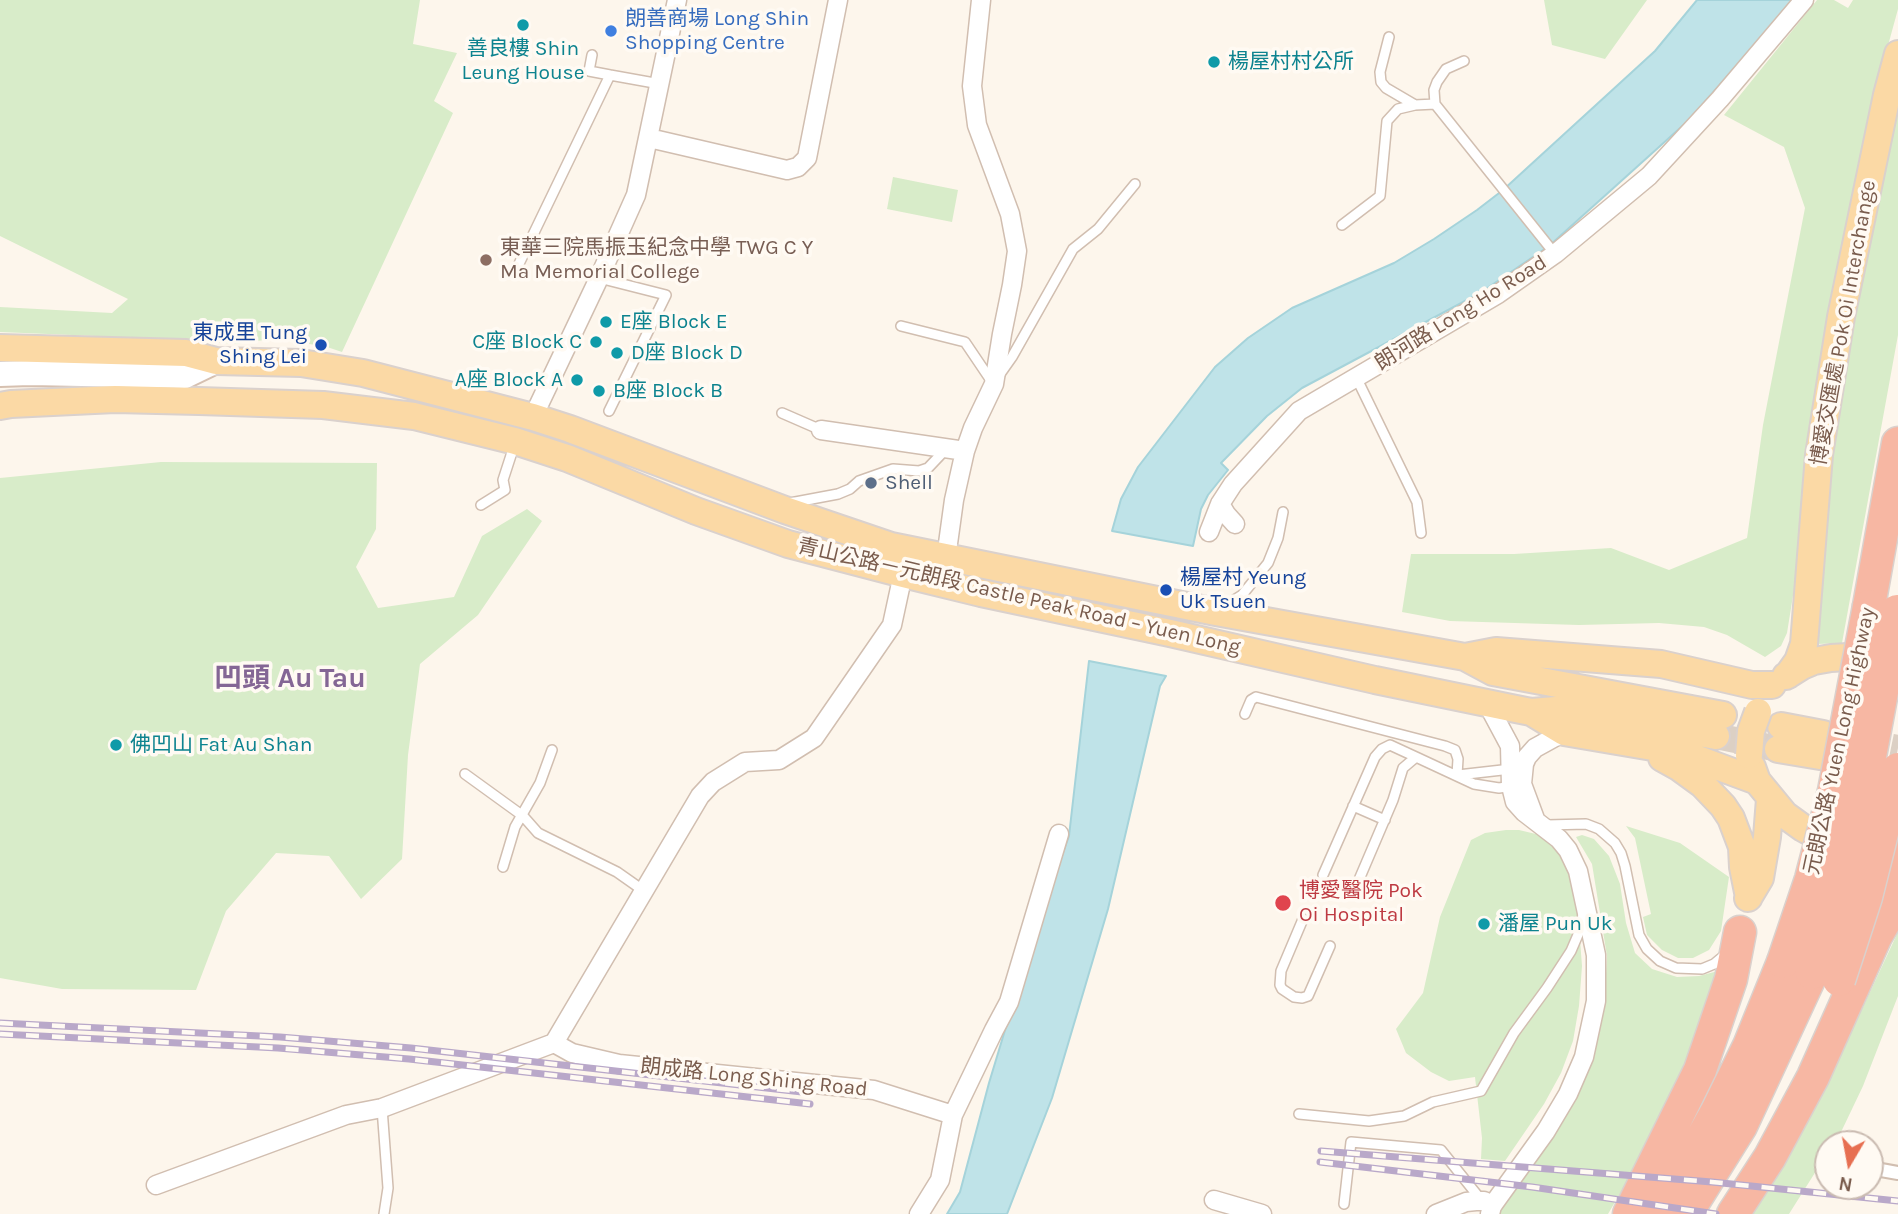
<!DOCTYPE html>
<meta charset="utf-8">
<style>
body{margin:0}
#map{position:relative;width:1898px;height:1214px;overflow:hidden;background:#fdf6ec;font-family:Karla,sans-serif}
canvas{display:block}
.north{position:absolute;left:1814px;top:1130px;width:70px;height:70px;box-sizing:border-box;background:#fffaf3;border:2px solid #cabbb1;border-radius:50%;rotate:190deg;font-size:19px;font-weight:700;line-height:28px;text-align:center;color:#7a5c4d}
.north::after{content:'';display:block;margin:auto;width:24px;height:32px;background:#e76f51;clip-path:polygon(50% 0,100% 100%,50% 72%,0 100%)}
</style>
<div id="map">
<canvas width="1898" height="1214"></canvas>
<div class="north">N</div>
</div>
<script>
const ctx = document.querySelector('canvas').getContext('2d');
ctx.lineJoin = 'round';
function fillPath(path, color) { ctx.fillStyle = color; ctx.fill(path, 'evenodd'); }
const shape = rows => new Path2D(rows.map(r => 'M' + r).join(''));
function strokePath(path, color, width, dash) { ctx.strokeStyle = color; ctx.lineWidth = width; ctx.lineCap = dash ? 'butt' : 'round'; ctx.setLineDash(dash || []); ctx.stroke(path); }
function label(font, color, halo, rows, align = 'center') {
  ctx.font = font + ' Karla,"Noto Sans TC",sans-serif'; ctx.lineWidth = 7; ctx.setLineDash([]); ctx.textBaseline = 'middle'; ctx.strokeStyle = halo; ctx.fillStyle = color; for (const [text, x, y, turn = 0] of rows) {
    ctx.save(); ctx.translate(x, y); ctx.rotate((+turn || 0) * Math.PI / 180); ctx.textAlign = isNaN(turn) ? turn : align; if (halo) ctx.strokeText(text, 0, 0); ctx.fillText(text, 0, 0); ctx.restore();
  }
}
fillPath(shape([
 [0,0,420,0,413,44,457,53,434,101,453,113,342,352,324,346,271,339,236,344,192,340,0,332,0,307,112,313,128,299,0,236],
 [1544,0,1647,0,1605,59,1552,45],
 [1817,0,1834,0,1848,8,1853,0,1898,0,1898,9,1872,104,1787,633,1781,646,1765,657,1727,635,1704,627,1659,623,1579,625,1450,621,1402,612,1411,554,1514,554,1611,548,1669,570,1747,538,1763,425,1805,208,1784,147,1724,115],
 [1898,92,1898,335,1842,643,1817,644,1818,579,1827,478,1857,300],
 [893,177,958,190,952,222,887,209],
 [161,462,377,463,376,529,356,567,378,608,454,597,482,536,527,509,542,521,478,615,420,664,408,755,402,859,361,899,329,856,276,853,226,911,196,990,62,989,0,978,0,478],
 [1626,826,1680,843,1729,877,1721,931,1709,950,1693,958,1678,958,1662,950,1647,935,1643,917,1651,914,1635,838],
 [1506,830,1519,830,1540,835,1559,850,1571,880,1578,914,1582,966,1579,1006,1573,1041,1561,1073,1544,1104,1505,1161,1481,1159,1482,1138,1475,1077,1449,1081,1431,1072,1406,1053,1396,1029,1423,993,1440,917,1471,840,1485,833],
 [1582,835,1594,839,1609,856,1620,884,1626,923,1635,953,1652,969,1677,977,1699,976,1718,971,1705,1015,1686,1063,1649,1144,1608,1214,1494,1214,1590,1065,1604,1011,1607,956,1592,864,1576,837],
 [1898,932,1898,996,1863,1086,1842,1130,1833,1144,1828,1144,1828,1152,1789,1214,1751,1214,1798,1137,1842,1052]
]), '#d8ecc9');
const water = shape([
 [1697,0,1794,0,1689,120,1549,246,1480,293,1302,388,1267,416,1221,463,1228,470,1208,495,1201,509,1193,546,1112,531,1121,499,1138,467,1215,367,1248,338,1292,308,1394,263,1434,239,1477,210,1503,190,1655,51,1697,0],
 [1089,661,1166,676,1160,686,1108,909,1052,1098,1007,1214,947,1214,960,1192,989,1083,1035,931,1069,836,1089,661]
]);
fillPath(water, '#bfe3e8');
strokePath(water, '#a5d3da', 2);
strokePath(shape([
 [1716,736,1778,749],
 [1853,739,1898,748]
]), '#dcd0c4', 26, [26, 13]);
const service = shape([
 [1389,37,1380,72,1381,82,1386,88,1415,105],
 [592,55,589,71,610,75],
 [1435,104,1434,90,1437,82,1446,69,1464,61],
 [1342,225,1380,196,1387,121,1398,109,1415,105,1435,104,1555,254],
 [516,270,610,75,660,84],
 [599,278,666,295,609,411],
 [901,326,965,342,992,382],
 [1000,374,1012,357,1073,249,1098,229,1135,184],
 [1356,377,1417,502,1421,533],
 [782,413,821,430],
 [790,503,838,494,850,489,859,481,893,469,919,471,928,468,946,449],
 [481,505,505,490,503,480,515,443],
 [1223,607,1242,595,1268,563,1278,538,1283,512],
 [1245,714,1251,700,1256,697,1445,746,1455,750,1458,759,1457,775],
 [1416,757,1474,784,1499,788,1513,786],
 [465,774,523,816,538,833,617,872,644,891],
 [1458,775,1511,769],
 [1353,806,1385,820],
 [1547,825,1586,824,1599,829,1615,843,1621,853,1625,866,1639,935,1647,949,1660,961,1676,968,1702,969,1714,964,1726,954],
 [503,867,515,827,540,783,552,750],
 [1323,875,1375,757,1382,749,1390,745,1416,757,1403,768,1393,800,1355,889],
 [1303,919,1281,971,1280,985,1282,989,1294,997,1302,998,1308,996,1330,946],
 [382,1108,388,1188,384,1214],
 [1299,1114,1369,1121,1404,1116,1433,1102,1481,1091,1514,1033,1547,988,1571,951,1580,930,1583,915],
 [1344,1204,1351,1142,1441,1150,1482,1201]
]);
const pedestrian = shape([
 [1870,1168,1898,1173]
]);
const minor = shape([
 [649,138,787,170,798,167,807,158,838,0],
 [533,417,599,278,636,195,677,0],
 [821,430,965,451],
 [1220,504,1226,514,1235,524],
 [1209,532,1220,504,1233,484,1299,411,1498,294,1555,254,1649,176,1720,99,1804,0],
 [946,558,954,500,965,451,973,428,994,384,1002,334,1012,285,1017,251,1010,214,977,125,972,86,981,0],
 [1487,703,1510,746,1511,786,1515,802,1524,812,1559,839,1568,850,1578,871,1596,955,1596,1001,1584,1057,1568,1094,1546,1131,1492,1206,1490,1214],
 [1535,819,1522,784,1524,764,1527,757,1535,748,1564,732],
 [554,1043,572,1053,619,1064,874,1090,953,1115],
 [156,1185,346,1115,382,1108,554,1043,700,796,713,782,745,762,779,760,814,738,892,625,903,574],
 [1214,1200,1262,1214],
 [919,1214,940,1180,953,1115,994,1030,1009,1002,1059,834],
 [1436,1214,1466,1202,1476,1201,1484,1201,1493,1205]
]);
const secondary = shape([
 [0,374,30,373,185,376,216,361]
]);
const primary = shape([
 [0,348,186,353,216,361,301,363,363,373,533,417,570,429,785,510,891,546,1216,612,1465,657,1493,672,1723,715],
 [0,406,11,404,115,399,199,401,323,405,414,416,515,441,567,458,696,511,788,544,903,574,981,593,1170,633,1375,680,1511,708,1531,712,1569,709,1716,736],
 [1465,657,1496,651,1661,664,1752,685,1772,685],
 [1788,675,1798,661,1804,644,1819,455,1841,317,1887,95,1898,54],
 [1786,676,1802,666,1814,661,1831,658,1848,657,1880,661],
 [1531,712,1564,732,1676,751,1757,781],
 [1781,726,1823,734],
 [1778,749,1820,756],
 [1662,758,1680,768,1702,784,1723,806,1731,818,1742,847,1743,867,1749,897],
 [1752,767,1757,781,1785,815,1803,828,1819,837,1835,842,1860,846,1889,843,1898,840],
 [1748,898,1760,878,1767,837,1770,799]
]);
const motorway = shape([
 [1869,606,1898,443],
 [1878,922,1883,891,1898,856],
 [1629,1214,1700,1070,1731,979,1740,932],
 [1652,1214,1689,1161,1717,1111,1749,1046,1783,962],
 [1686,1214,1741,1126,1812,973],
 [1733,1214,1770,1157,1813,1077,1876,936,1898,899]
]);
strokePath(service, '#d1beb0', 12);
strokePath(pedestrian, '#d1beb0', 16);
strokePath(minor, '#d1beb0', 21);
strokePath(secondary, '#d6c0b0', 28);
strokePath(primary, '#dad1cd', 30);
strokePath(motorway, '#dad1cd', 35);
strokePath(service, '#fff', 9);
strokePath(pedestrian, '#fff', 12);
strokePath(minor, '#fff', 18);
strokePath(secondary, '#fff', 24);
strokePath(primary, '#fbd9a5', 26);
strokePath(motorway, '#f7b7a3', 32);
const rail = shape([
 [0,1023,280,1037,411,1048,811,1093],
 [0,1034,278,1048,409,1059,810,1104],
 [1321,1151,1712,1182,1898,1201],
 [1320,1162,1532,1187,1716,1214]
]);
strokePath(rail, '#b9a8c9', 7);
strokePath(rail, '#fffaf3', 4.5, [13]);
const primaryBridge = shape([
 [1749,755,1751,731,1758,712]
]);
const motorwayBridge = shape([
 [1783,962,1811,879,1834,791,1869,606],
 [1812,973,1840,888,1863,794,1897,611],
 [1839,980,1866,897,1898,769]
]);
strokePath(primaryBridge, '#dad1cd', 30, []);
strokePath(motorwayBridge, '#dad1cd', 35, []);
strokePath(primaryBridge, '#fbd9a5', 26);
strokePath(motorwayBridge, '#f7b7a3', 32);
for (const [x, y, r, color] of [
 [523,25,7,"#0f9aa8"],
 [611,31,7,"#3f7fe0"],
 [1214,62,7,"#0f9aa8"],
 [486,260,7,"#8d6e63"],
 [606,322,7,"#0f9aa8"],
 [596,342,7,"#0f9aa8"],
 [321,345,7,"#1a4fb4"],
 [617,353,7,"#0f9aa8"],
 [577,380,7,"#0f9aa8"],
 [599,391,7,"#0f9aa8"],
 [871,483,7,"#5c6f8a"],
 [1166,590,7,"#1a4fb4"],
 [116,745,7,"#0f9aa8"],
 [1283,903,9,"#e0444e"],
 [1484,924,7,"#0f9aa8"]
]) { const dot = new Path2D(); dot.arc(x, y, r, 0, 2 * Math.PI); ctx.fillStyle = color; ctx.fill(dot); strokePath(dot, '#fffaf3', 2.5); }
label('21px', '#366cbe', '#fffaf3', [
 ["朗善商場 Long Shin",625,19],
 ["Shopping Centre",625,43]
], 'left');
label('21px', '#0d838f', '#fffaf3', [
 ["善良樓 Shin",523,49,"center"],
 ["Leung House",523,73,"center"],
 ["楊屋村村公所",1228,62],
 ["E座 Block E",620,322],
 ["C座 Block C",582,342,"right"],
 ["D座 Block D",631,353],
 ["A座 Block A",563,380,"right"],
 ["B座 Block B",613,391],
 ["佛凹山 Fat Au Shan",130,745],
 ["潘屋 Pun Uk",1498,924]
], 'left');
label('21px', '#785e54', '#fffaf3', [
 ["東華三院馬振玉紀念中學 TWG C Y",500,248],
 ["Ma Memorial College",500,272]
], 'left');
label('21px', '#7a5c4d', '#fffaf3', [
 ["朗河路 Long Ho Road",1461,313,-32],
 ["博愛交匯處 Pok Oi Interchange",1844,323,-80],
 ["青山公路－元朗段 Castle Peak Road – Yuen Long",1019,597,13],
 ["元朗公路 Yuen Long Highway",1840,741,-78],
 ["朗成路 Long Shing Road",754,1078,6]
]);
label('21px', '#164399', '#fffaf3', [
 ["東成里 Tung",307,333],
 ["Shing Lei",307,357],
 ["楊屋村 Yeung",1180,578,"left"],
 ["Uk Tsuen",1180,602,"left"]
], 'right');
label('21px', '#4e5e75', '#fffaf3', [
 ["Shell",885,483]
], 'left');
label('21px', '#be3a42', '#fffaf3', [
 ["博愛醫院 Pok",1299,891],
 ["Oi Hospital",1299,915]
], 'left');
label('bold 28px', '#846695', '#fffaf3', [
 ["凹頭 Au Tau",290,679]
]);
</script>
